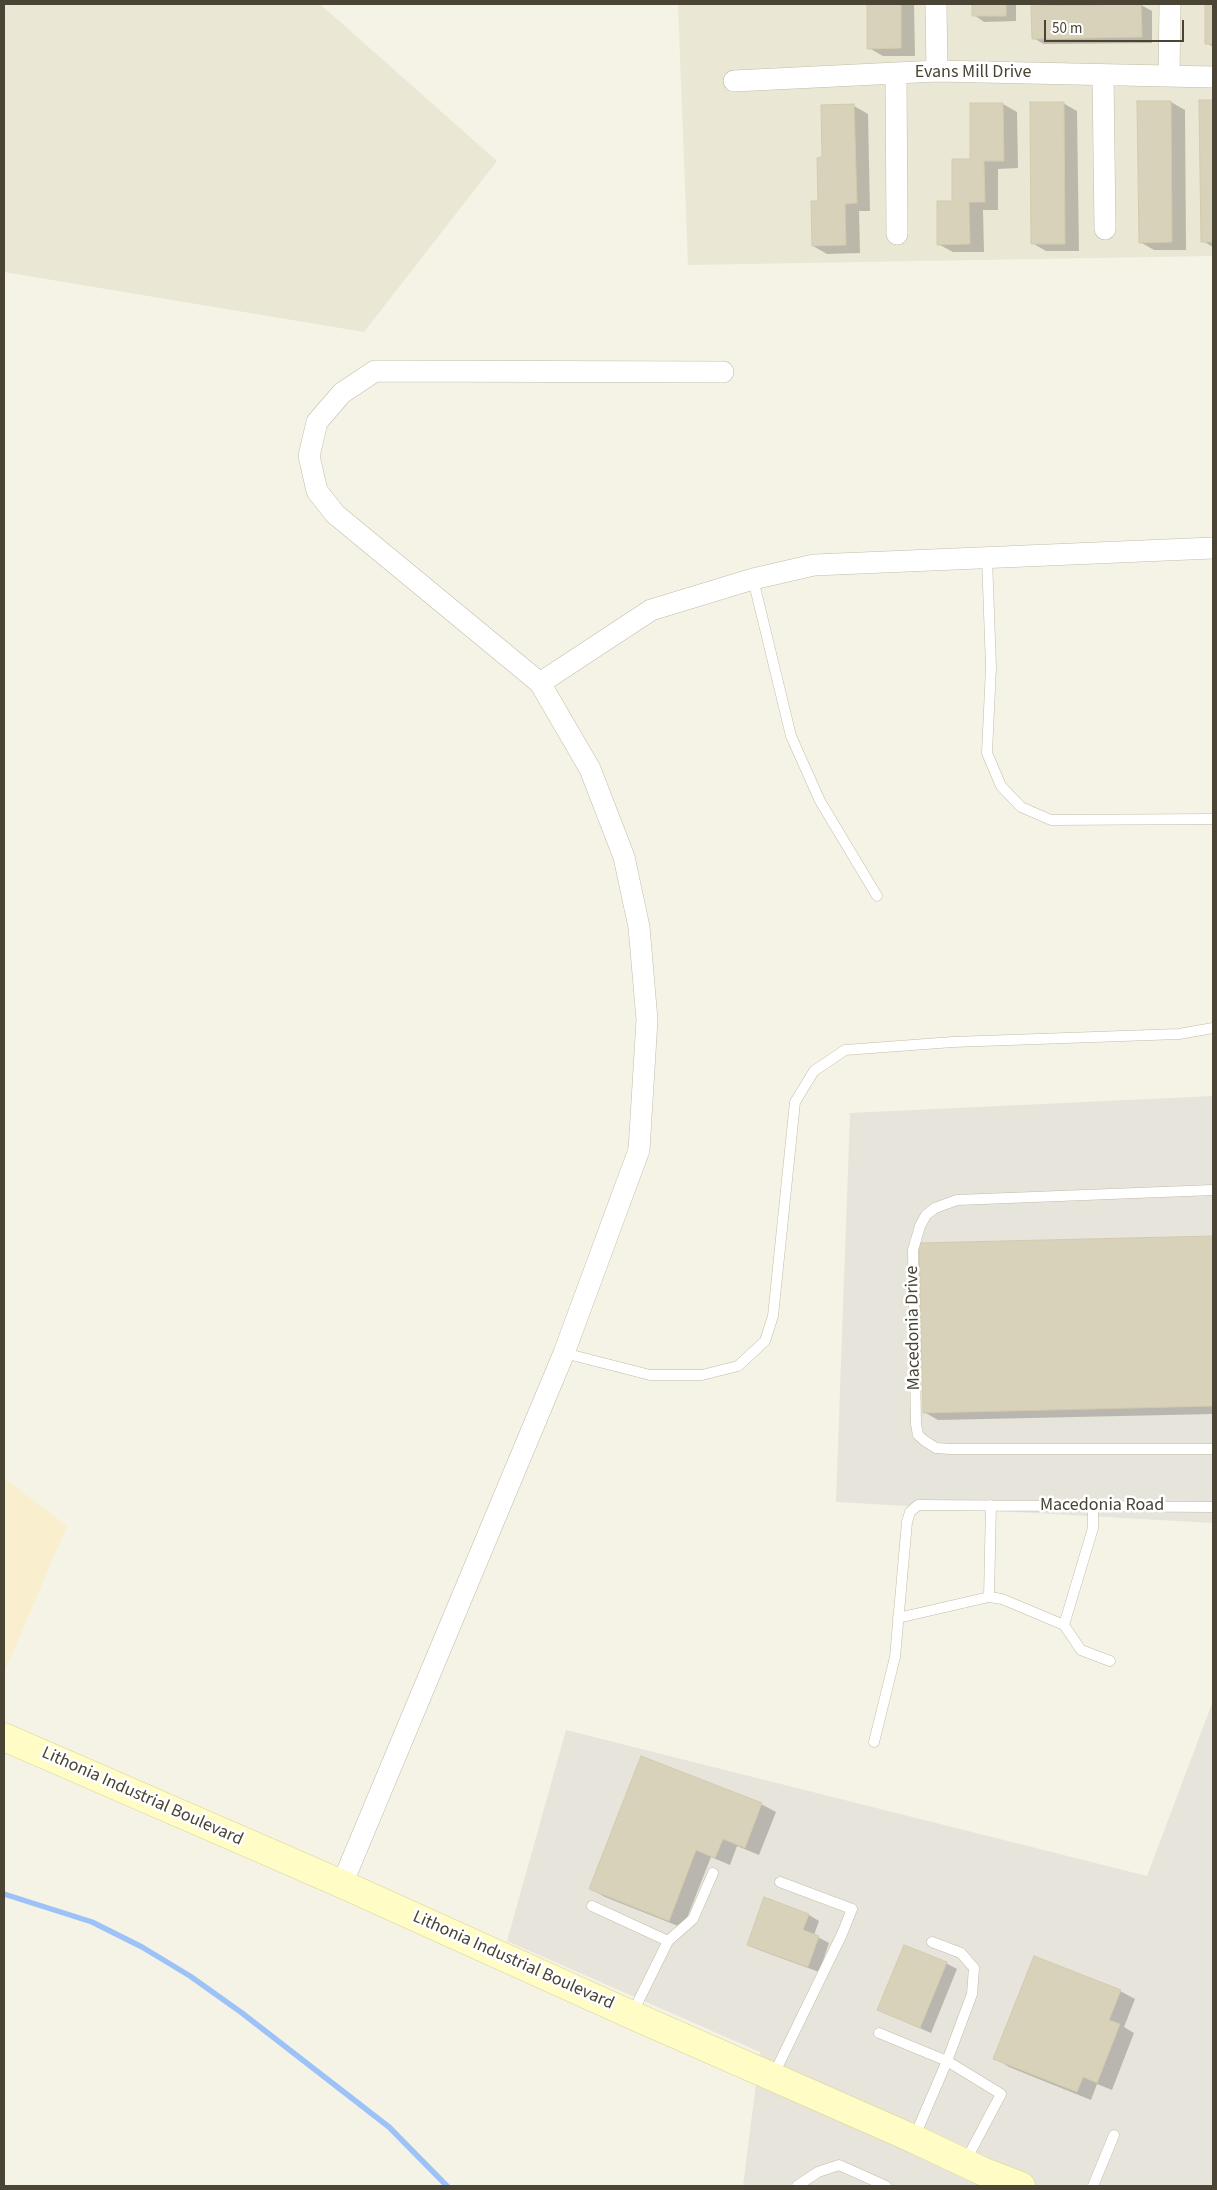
<!DOCTYPE html>
<style>
body{margin:0}
#map{position:relative;width:1217px;height:2190px;overflow:hidden;background:#f5f3e6;font-family:"Source Sans 3",sans-serif}
canvas{display:block}
.frame{position:absolute;inset:0;border:5px solid #494434;pointer-events:none}
.scale{position:absolute;left:1044px;top:20px;width:140px;height:22px;box-sizing:border-box;border:2px solid #494434;border-top:0;padding-left:6px;font-size:15px;line-height:18px;white-space:nowrap;color:#494434;-webkit-text-stroke:4px #fff;paint-order:stroke}
</style>
<div id="map">
<canvas width="1217" height="2190"></canvas>
<div class="frame"></div>
<div class="scale">50 m</div>
</div>
<script>
const ctx = document.querySelector('canvas').getContext('2d');
ctx.lineJoin = 'round';
function fillPath(path, color) { ctx.fillStyle = color; ctx.fill(path, 'evenodd'); }
const shape = rows => new Path2D(rows.map(r => 'M' + r).join(''));
function strokePath(path, color, width, dash) { ctx.strokeStyle = color; ctx.lineWidth = width; ctx.lineCap = dash ? 'butt' : 'round'; ctx.setLineDash(dash || []); ctx.stroke(path); }
function label(font, color, halo, rows, align = 'center') {
  ctx.font = font + ' "Source Sans 3",sans-serif'; ctx.lineWidth = 5; ctx.setLineDash([]); ctx.textBaseline = 'middle'; ctx.strokeStyle = halo; ctx.fillStyle = color; for (const [text, x, y, turn = 0] of rows) {
    ctx.save(); ctx.translate(x, y); ctx.rotate((+turn || 0) * Math.PI / 180); ctx.textAlign = isNaN(turn) ? turn : align; if (halo) ctx.strokeText(text, 0, 0); ctx.fillText(text, 0, 0); ctx.restore();
  }
}
fillPath(shape([
 [4,4,320,4,497,161,364,332,4,272],
 [678,4,1213,4,1213,256,688,265]
]), '#eae7d4');
fillPath(shape([
 [4,1478,67,1526,4,1673]
]), '#f9efcf');
fillPath(shape([
 [1213,1096,1213,1523,836,1502,850,1113],
 [1213,1701,1213,2186,743,2186,760,2052,507,1941,566,1730,1147,1876]
]), '#e7e4db');
fillPath(shape([
 [868,4,914,4,915,56,883,56,869,48],
 [973,4,1016,4,1016,21,984,22,974,15],
 [1206,4,1213,4,1213,47,1207,43],
 [1141,5,1152,11,1152,43,1044,44,1033,38,1033,7],
 [1200,101,1213,101,1213,247,1203,241],
 [1171,102,1185,110,1186,250,1154,250,1140,242],
 [1063,103,1077,111,1079,251,1046,251,1032,243],
 [1003,104,1017,112,1018,168,998,169,998,210,983,210,984,252,953,252,938,244,971,160,971,105],
 [854,106,868,114,870,211,859,211,860,253,827,254,813,246,823,159],
 [1213,1237,1213,1414,938,1420,924,1412,920,1245],
 [761,1804,776,1812,759,1855,737,1846,730,1865,711,1857,683,1928,605,1897,591,1889],
 [809,1915,819,1921,814,1935,829,1943,819,1972,759,1950,748,1944],
 [946,1963,957,1969,931,2033,879,2010],
 [1120,1991,1135,1999,1124,2027,1134,2033,1112,2090,1097,2084,1091,2100,1009,2067,995,2058]
]), '#0003');
strokePath(shape([
 [4,1894,92,1922,142,1947,190,1976,242,2013,389,2127,447,2186]
]), '#9cc2f8', 5.5);
const building = shape([
 [867,4,901,4,901,48,867,49,867,4],
 [972,4,1006,4,1006,16,972,16,972,4],
 [1141,4,1142,37,1032,39,1031,6,1141,4],
 [1205,4,1213,4,1213,44,1205,44,1205,4],
 [1199,100,1213,100,1213,242,1201,242,1199,100],
 [1137,101,1171,101,1172,242,1139,243,1137,101],
 [1030,102,1064,102,1065,244,1031,244,1030,102],
 [970,103,1003,103,1004,161,984,161,985,202,969,202,970,244,937,245,937,201,952,201,952,159,970,159,970,103],
 [854,104,857,203,845,204,846,245,812,246,811,201,818,201,817,158,822,157,821,105,854,104],
 [1213,1236,1213,1406,923,1413,919,1243,1213,1236],
 [641,1756,762,1803,745,1848,723,1839,715,1858,696,1850,669,1921,589,1889,641,1756],
 [764,1897,809,1914,803,1930,819,1936,808,1967,747,1945,764,1897],
 [904,1945,947,1962,920,2028,877,2010,904,1945],
 [1034,1956,1121,1990,1109,2020,1120,2024,1097,2083,1083,2077,1077,2092,993,2059,1034,1956]
]);
fillPath(building, '#d8d2ba');
strokePath(building, '#d4cbad', 1);
const lane = shape([
 [987,558,991,667,987,753,1001,786,1021,807,1051,820,1213,819],
 [753,579,791,736,820,801,877,896],
 [1213,1190,957,1200,935,1208,926,1215,920,1226,913,1250,916,1424,918,1435,925,1441,936,1448,950,1449,1213,1449],
 [564,1353,650,1375,702,1375,738,1366,765,1341,773,1316,795,1102,814,1071,845,1050,953,1042,1179,1034,1213,1028],
 [1093,1505,1093,1528,1064,1625,1081,1650,1110,1661],
 [989,1597,991,1505],
 [898,1618,989,1597,1002,1599,1064,1625],
 [874,1742,895,1657,907,1522,910,1512,918,1505,1213,1507],
 [592,1906,668,1941,632,2014],
 [668,1941,693,1919,713,1873],
 [879,2033,947,2061,1001,2094,965,2162],
 [773,2076,842,1934,852,1909,780,1882],
 [914,2138,947,2061,972,1994,974,1968,961,1953,932,1942],
 [797,2186,818,2172,839,2165,886,2186],
 [1093,2186,1114,2135]
]);
const street = shape([
 [936,4,937,71],
 [896,74,897,234],
 [1103,75,1105,229],
 [1169,76,1170,4],
 [734,81,937,71,1213,77],
 [723,372,375,371,342,393,317,422,309,456,317,491,335,514,540,683,651,610,753,579,814,565,1213,548],
 [342,1884,564,1353,639,1150,647,1020,639,927,624,857,590,769,540,683]
]);
const secondary = shape([
 [4,1737,342,1884,632,2015,914,2139,982,2171,1021,2186]
]);
strokePath(lane, '#c2bda8', 11);
strokePath(street, '#c2bda8', 22);
strokePath(secondary, '#d9d491', 29);
strokePath(lane, '#fff', 10);
strokePath(street, '#fff', 21);
strokePath(secondary, '#fffcc6', 28);
label('18px', '#494434', '#fff', [
 ["Evans Mill Drive",973,73],
 ["Macedonia Drive",914,1328,-91],
 ["Macedonia Road",1102,1506],
 ["Lithonia Industrial Boulevard",142,1797,24],
 ["Lithonia Industrial Boulevard",513,1961,24]
]);
</script>
